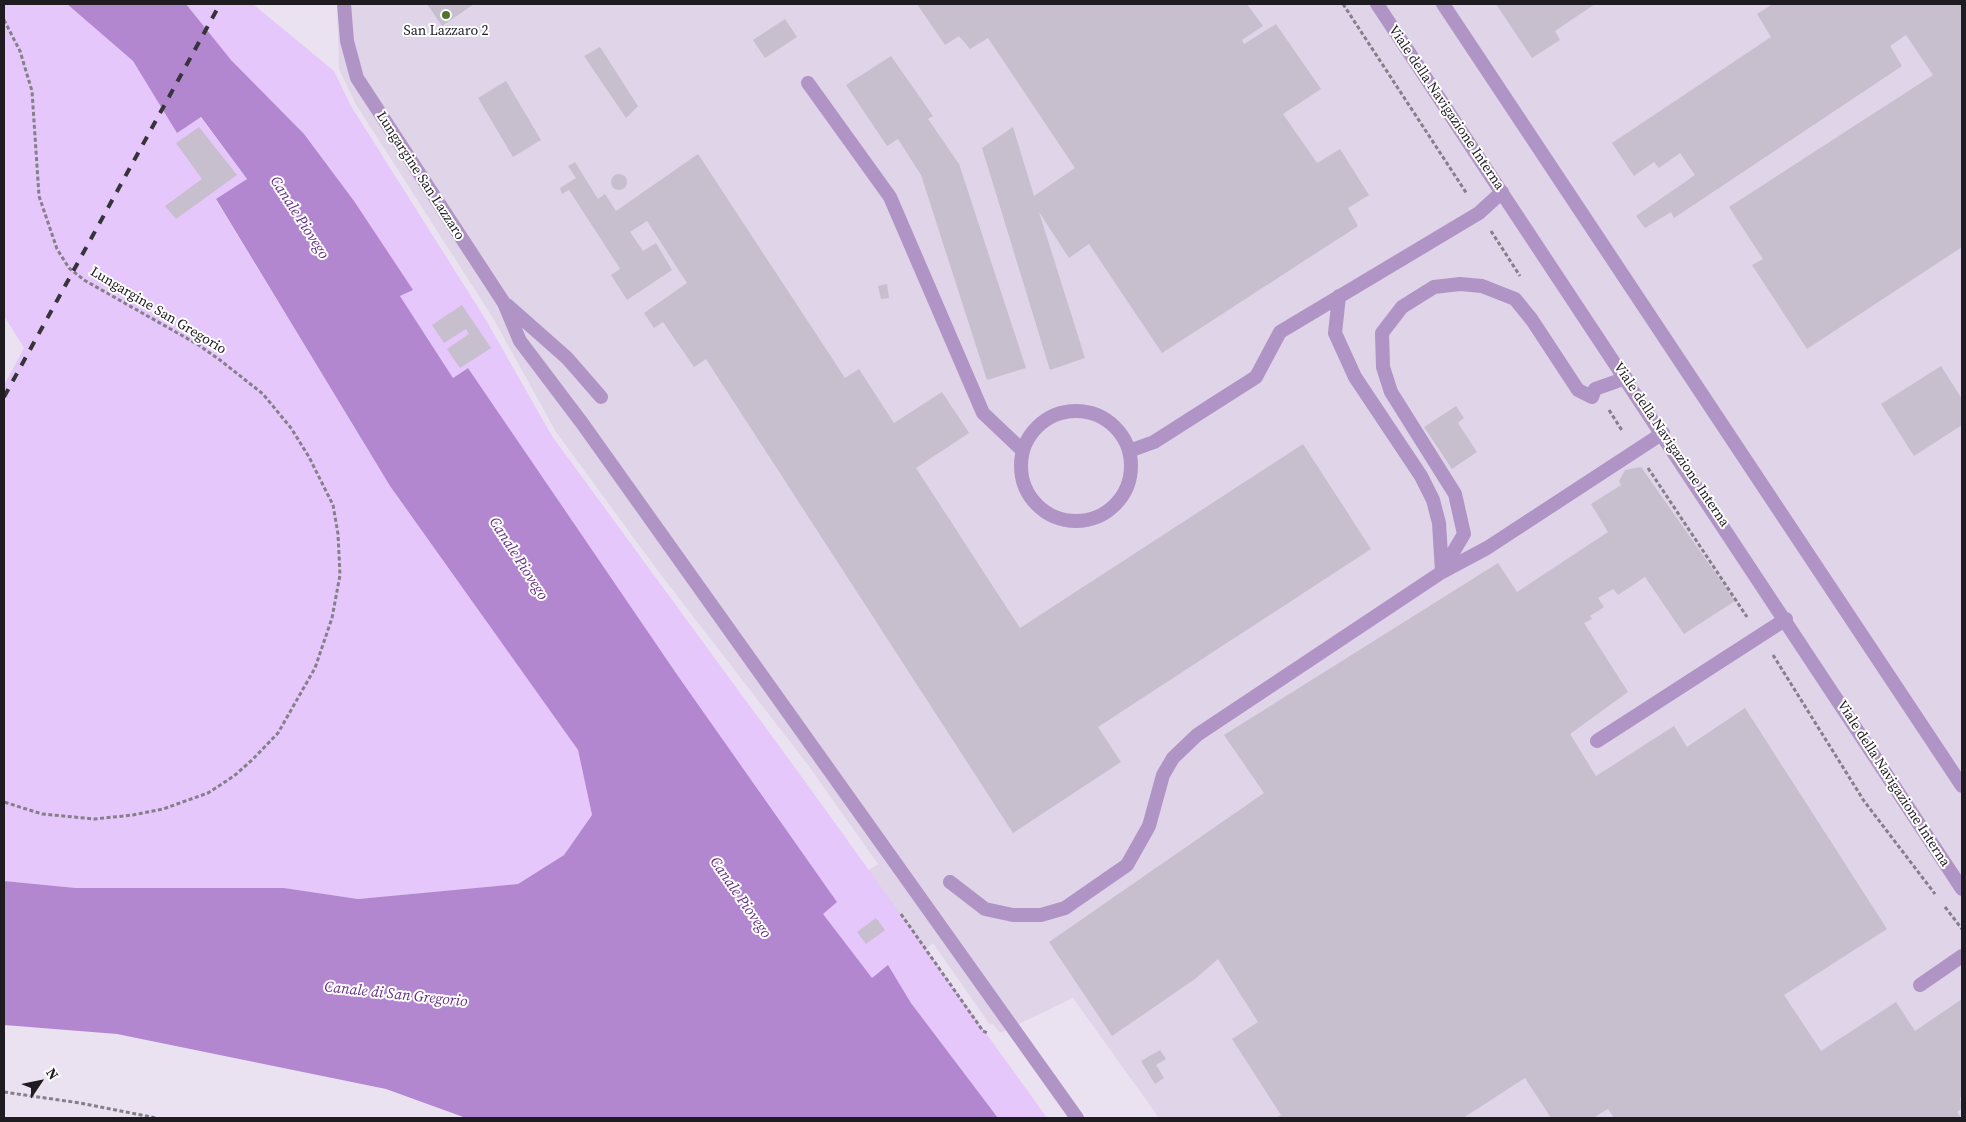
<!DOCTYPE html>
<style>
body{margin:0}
#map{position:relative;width:1966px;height:1122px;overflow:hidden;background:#ebe2f1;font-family:"Source Serif 4",serif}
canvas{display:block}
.frame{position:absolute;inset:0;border:5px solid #1e1b21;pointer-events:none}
.north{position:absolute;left:15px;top:1057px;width:50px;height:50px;-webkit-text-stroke:4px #fff;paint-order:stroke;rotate:56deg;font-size:14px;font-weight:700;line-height:20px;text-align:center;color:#1e1b21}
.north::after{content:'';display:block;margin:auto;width:18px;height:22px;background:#1e1b21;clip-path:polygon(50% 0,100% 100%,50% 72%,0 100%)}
</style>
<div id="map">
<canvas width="1966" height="1122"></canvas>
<div class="frame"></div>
<div class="north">N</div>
</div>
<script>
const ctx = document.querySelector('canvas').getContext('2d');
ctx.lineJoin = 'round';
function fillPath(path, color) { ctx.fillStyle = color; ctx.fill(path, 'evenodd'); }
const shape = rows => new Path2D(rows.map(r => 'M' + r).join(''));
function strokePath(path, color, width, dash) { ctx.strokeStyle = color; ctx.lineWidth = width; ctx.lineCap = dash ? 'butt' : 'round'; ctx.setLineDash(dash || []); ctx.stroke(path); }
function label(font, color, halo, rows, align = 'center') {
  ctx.font = font + ' "Source Serif 4",serif'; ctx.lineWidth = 4; ctx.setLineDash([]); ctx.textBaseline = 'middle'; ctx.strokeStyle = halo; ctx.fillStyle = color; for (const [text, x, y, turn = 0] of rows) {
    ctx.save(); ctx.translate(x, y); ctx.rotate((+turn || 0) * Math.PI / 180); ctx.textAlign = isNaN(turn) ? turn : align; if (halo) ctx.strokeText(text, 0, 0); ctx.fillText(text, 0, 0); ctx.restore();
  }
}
fillPath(shape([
 [337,4,1962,4,1962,1118,1159,1118,1073,998,1000,1033,992,1023,990,1025,933,943,873,995,810,908,878,864,808,765,658,571,556,432,493,318,355,103,339,69]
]), '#e0d4e9');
fillPath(shape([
 [4,4,67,4,133,61,177,132,200,117,247,179,216,200,390,486,578,750,592,815,564,855,518,884,358,899,284,888,76,888,4,881,4,385,24,348,4,316],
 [186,4,253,4,334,71,351,106,486,320,552,436,804,780,1047,1118,998,1118,911,1003,888,965,872,978,823,914,837,902,678,676,468,368,453,378,400,296,412,290]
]), '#e5c7fb');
fillPath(shape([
 [67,4,186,4,231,60,304,134,354,201,413,290,400,296,453,378,468,368,678,676,837,902,823,914,872,978,888,965,911,1003,998,1118,466,1118,386,1089,117,1034,4,1025,4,881,76,888,284,888,358,899,518,884,564,855,592,815,578,750,390,486,216,199,247,179,201,117,177,133,133,61]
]), '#b387d0');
fillPath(shape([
 [427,4,474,4,442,26],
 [917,4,1247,4,1263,26,1242,40,1244,44,1276,24,1321,89,1283,114,1317,163,1340,149,1369,195,1348,208,1358,226,1162,353,1089,244,1069,258,1039,212,1085,358,1050,370,982,148,1013,127,1034,196,1075,168,988,38,970,49,959,36,945,45],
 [1496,4,1595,4,1555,31,1560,40,1532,58],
 [1773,4,1962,4,1962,247,1807,349,1752,265,1763,259,1729,207,1933,75,1906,35,1890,46,1902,66,1674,218,1671,212,1645,228,1636,216,1695,175,1680,153,1659,168,1654,162,1634,176,1612,143,1771,37,1757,14],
 [785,19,797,37,765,58,753,40],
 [600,47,638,106,626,118,584,56],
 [891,56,933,116,928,119,959,164,1026,368,987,380,921,175,898,139,887,146,846,85],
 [506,81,541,140,513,157,478,98],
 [199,127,237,175,176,219,165,206,202,179,176,143],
 [698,154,845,378,859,369,894,423,942,392,969,433,916,468,1020,628,1303,444,1371,549,1098,727,1121,762,1013,833,706,359,694,367,663,322,654,328,644,313,687,283,647,221,630,232,643,251,656,243,672,270,627,300,611,275,620,269,619,267,569,190,562,194,560,188,576,178,568,166,575,162,598,199,605,194,616,211],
 '611 182a8 8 0 1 1 16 0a8 8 0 1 1-16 0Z',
 [887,284,889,298,881,299,878,286],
 [462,305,491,348,460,368,447,349,469,334,466,329,444,343,432,325],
 [1941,366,1962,399,1962,425,1914,456,1881,404],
 [1456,406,1464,418,1458,423,1477,452,1452,469,1424,427],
 [1641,467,1735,601,1684,634,1645,577,1618,595,1613,589,1598,598,1604,607,1590,616,1592,619,1584,623,1628,692,1570,734,1596,776,1674,726,1687,747,1745,708,1887,929,1784,995,1821,1051,1896,1002,1915,1031,1962,999,1962,1096,1960,1098,1962,1108,1957,1112,1961,1118,1614,1118,1608,1109,1593,1118,1551,1118,1525,1078,1463,1118,1276,1118,1281,1115,1232,1039,1258,1022,1218,959,1195,979,1112,1036,1049,942,1264,793,1224,735,1498,563,1517,592,1608,532,1591,504,1621,485,1619,481,1625,470],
 [876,918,885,930,866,944,857,932],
 [1160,1050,1166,1059,1156,1065,1164,1078,1155,1084,1141,1061]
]), '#c7bfce');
strokePath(shape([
 [1343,4,1467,194],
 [4,20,20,51,32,91,39,196,57,249,69,268,84,280,197,344,220,360,263,394,291,428,309,457,333,505,338,534,340,575,332,618,315,668,278,733,253,759,234,776,208,793,163,809,133,815,94,819,42,814,4,802],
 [1491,231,1520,276],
 [1609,410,1623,432],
 [1648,468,1747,617],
 [1773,655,1864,801,1935,894],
 [1945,907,1962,929],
 [901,914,983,1031,988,1033],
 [4,1092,80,1103,156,1118]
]), '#857f89', 3, [4, 2.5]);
strokePath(shape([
 [344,4,347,41,357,78,504,303,520,341,582,423,1077,1118],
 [808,83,890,197,983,413,1022,450],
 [1339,296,1335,333,1355,377,1421,476,1433,500,1439,523,1442,572],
 [507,305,567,358,601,397],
 '1021 466a55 55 0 1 1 110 0a55 55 0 1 1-110 0Z',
 [1129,451,1154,442,1256,377,1280,332,1479,213,1502,192],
 [1442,571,1464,534,1455,494,1391,392,1383,367,1382,333,1402,307,1434,287,1460,284,1482,286,1515,299,1532,320,1578,390,1592,397,1595,389,1626,378],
 [1597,741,1786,619],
 [950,882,985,909,1013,915,1041,915,1065,908,1127,865,1149,826,1163,775,1173,758,1197,735,1442,572,1487,548,1663,433],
 [1920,985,1962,956]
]), '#b194c6', 14);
strokePath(shape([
 [1377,4,1962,889],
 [1443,4,1962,786]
]), '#b194c6', 14);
strokePath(shape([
 [4,397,220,4]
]), '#36333a', 4, [9, 9]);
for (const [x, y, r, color] of [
 [446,15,5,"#51742d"]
]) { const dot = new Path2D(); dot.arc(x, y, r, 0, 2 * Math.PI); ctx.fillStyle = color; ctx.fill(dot); strokePath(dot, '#fff', 2); }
label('14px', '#1e1b21', '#fff', [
 ["San Lazzaro 2",446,31]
]);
label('14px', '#1e1b21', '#fff', [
 ["Viale della Navigazione Interna",1446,108,56],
 ["Lungargine San Lazzaro",420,176,57],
 ["Lungargine San Gregorio",158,311,31],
 ["Viale della Navigazione Interna",1671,445,56],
 ["Viale della Navigazione Interna",1893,784,57]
]);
label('italic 15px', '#652e85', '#fff', [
 ["Canale Piovego",299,218,57],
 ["Canale Piovego",518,559,57],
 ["Canale Piovego",740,898,55],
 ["Canale di San Gregorio",396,995,6]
]);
</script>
